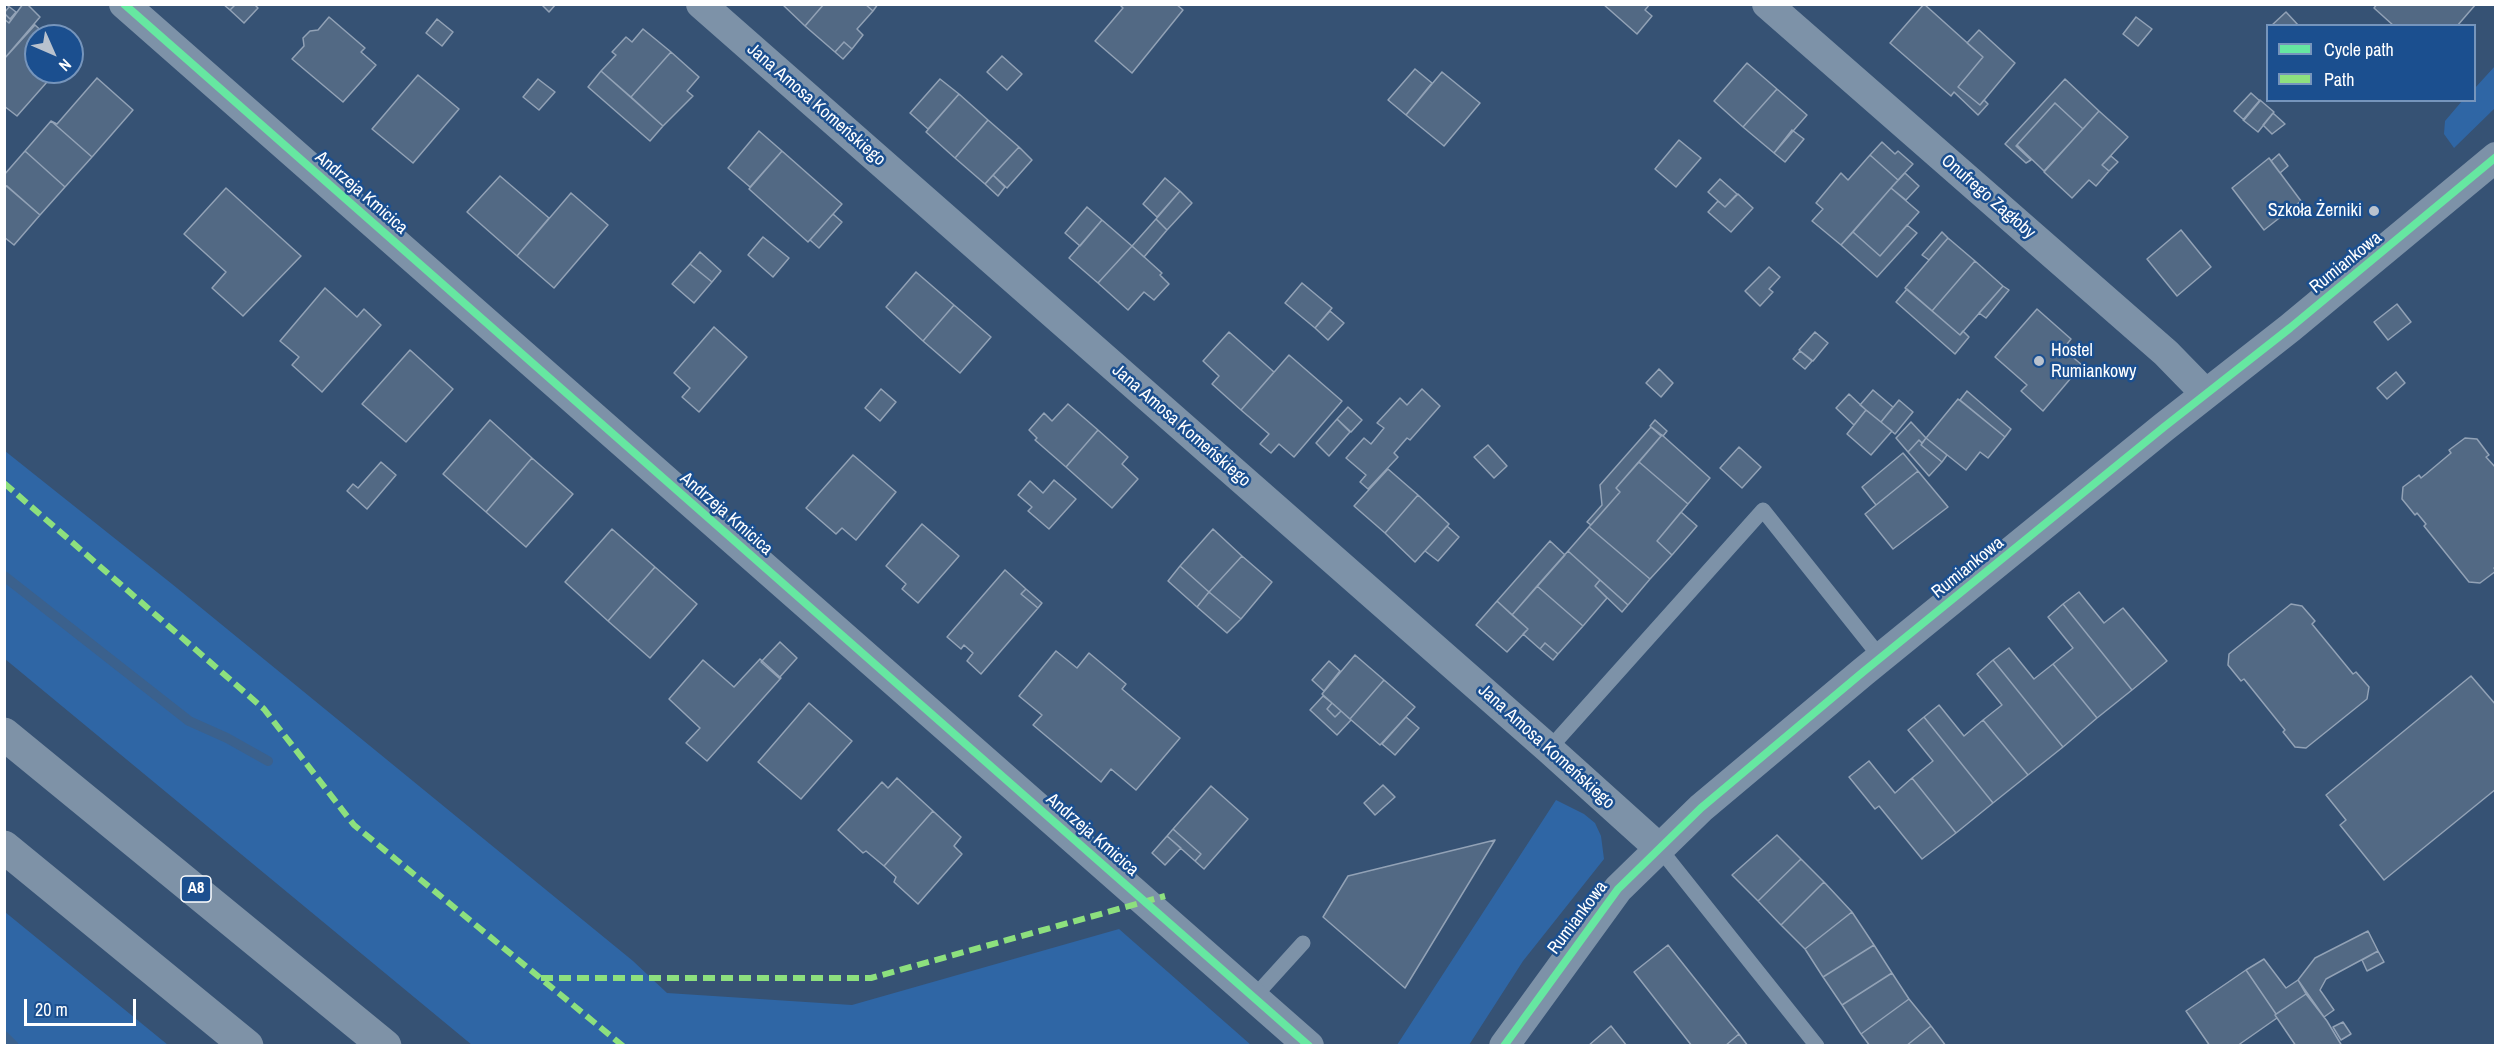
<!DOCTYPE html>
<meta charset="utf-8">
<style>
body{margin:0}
#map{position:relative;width:2500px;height:1050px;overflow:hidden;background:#365274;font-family:"Archivo Narrow",sans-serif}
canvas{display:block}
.frame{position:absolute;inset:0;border:6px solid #fff;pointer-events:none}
.legend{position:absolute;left:2266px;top:24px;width:210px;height:78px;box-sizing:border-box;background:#1b4f8f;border:2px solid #7695bc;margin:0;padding:8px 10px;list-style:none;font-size:18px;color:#fff}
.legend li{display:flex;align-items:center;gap:12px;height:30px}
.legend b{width:30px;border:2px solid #7695bc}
.north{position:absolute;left:24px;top:24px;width:60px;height:60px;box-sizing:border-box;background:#1b4f8f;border:2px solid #7695bc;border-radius:50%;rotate:135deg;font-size:16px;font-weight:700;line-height:24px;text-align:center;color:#fff}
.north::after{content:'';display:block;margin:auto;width:21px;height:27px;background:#b9c2ce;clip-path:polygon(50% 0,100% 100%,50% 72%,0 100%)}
.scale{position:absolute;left:24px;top:999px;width:112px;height:27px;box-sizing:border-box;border:3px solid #fff;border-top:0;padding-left:8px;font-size:18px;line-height:21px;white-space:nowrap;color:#fff;-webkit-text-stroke:4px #1b4f8f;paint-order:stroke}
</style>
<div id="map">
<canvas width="2500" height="1050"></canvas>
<div class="frame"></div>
<ul class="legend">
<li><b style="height:8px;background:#66e7a1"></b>Cycle path</li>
<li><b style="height:8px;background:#8de07e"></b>Path</li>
</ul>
<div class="north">N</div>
<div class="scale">20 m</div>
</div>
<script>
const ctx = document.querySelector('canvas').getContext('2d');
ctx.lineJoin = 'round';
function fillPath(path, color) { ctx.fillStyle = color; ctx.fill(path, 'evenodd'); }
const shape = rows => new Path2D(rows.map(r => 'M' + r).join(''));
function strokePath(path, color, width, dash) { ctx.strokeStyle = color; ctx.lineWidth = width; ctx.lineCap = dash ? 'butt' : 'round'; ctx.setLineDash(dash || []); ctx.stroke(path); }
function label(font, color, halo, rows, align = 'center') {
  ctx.font = font + ' "Archivo Narrow",sans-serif'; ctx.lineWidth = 5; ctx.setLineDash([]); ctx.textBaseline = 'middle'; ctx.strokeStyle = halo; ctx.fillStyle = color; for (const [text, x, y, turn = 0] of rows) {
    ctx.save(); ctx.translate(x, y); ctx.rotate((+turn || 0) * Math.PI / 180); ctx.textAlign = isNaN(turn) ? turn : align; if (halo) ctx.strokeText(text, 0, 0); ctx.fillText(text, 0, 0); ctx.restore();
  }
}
fillPath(shape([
 [2495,66,2495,108,2454,148,2444,134,2445,121,2462,101,2474,100,2475,88],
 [5,451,172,584,633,961,667,993,852,1005,1119,929,1251,1045,472,1045,5,659],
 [1556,800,1584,814,1595,823,1601,836,1604,859,1523,961,1469,1045,1397,1045],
 [5,912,168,1045,5,1045]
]), '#2f66a5');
strokePath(shape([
 [4,576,189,721,227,738,268,761],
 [4,1036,14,1046]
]), '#3b618d', 10);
const building = shape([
 [23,4,27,4,40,17,4,59,4,19,9,23,23,4],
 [223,4,236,4,230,10,223,4],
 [236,4,254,4,258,8,244,23,230,10,236,4],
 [541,4,556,4,549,12,541,4],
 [782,4,824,4,805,26,782,4],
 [824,4,865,4,873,11,857,29,863,35,852,49,844,42,835,52,805,26,824,4],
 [865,4,878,4,873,11,865,4],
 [1119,4,1176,4,1183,10,1132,73,1095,41,1123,8,1119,4],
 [1603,4,1650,4,1645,10,1652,16,1637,34,1603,4],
 [1924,4,1983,57,1958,87,1980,105,1984,100,1988,104,1978,115,1954,92,1951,96,1890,43,1924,4],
 [2377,4,2476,4,2457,26,2394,26,2374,8,2377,4],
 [7,5,16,12,10,19,4,13,9,7,7,5],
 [16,12,9,23,4,19,4,13,10,19,16,12],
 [2286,12,2299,26,2271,26,2286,12],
 [329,17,365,48,361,52,376,65,343,102,292,59,304,46,303,38,310,31,318,30,329,17],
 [2136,17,2152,29,2138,46,2123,34,2136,17],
 [437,19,453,32,442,46,426,33,437,19],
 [35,25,47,36,36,36,36,72,40,72,39,74,47,82,17,116,4,106,4,59,35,25],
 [643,29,671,52,631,97,601,71,616,55,612,52,626,37,632,42,643,29],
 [1979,30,2015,63,1980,105,1958,87,1983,57,1967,43,1979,30],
 [844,42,852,49,843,59,835,52,844,42],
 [671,52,699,77,687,91,693,96,663,126,631,97,671,52],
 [1002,56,1022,74,1007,90,987,72,1002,56],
 [1747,63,1777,89,1743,127,1714,101,1747,63],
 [1415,69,1432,83,1406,115,1388,100,1415,69],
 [601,71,663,126,650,141,588,87,601,71],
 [1442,72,1480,103,1444,146,1406,115,1442,72],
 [418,75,459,109,413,163,372,129,418,75],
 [97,78,133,110,92,157,51,121,57,124,97,78],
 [538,79,555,92,539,110,523,97,538,79],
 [940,79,959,94,928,129,910,113,940,79],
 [2065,79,2099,111,2083,129,2055,103,2016,146,2031,160,2026,163,2005,144,2065,79],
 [1777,89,1807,115,1774,153,1743,127,1777,89],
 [2251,93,2260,101,2244,120,2234,111,2251,93],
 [959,94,988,120,955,158,926,132,959,94],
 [2260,100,2274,112,2258,132,2243,120,2260,100],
 [2055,103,2083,129,2044,171,2017,145,2055,103],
 [2099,111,2128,137,2102,165,2109,171,2096,186,2089,180,2072,198,2044,172,2099,111],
 [2273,113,2285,124,2272,134,2263,125,2273,113],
 [988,120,1019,147,985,184,955,158,988,120],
 [51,121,92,157,65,187,25,151,51,121],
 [1792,130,1804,139,1785,162,1774,153,1792,130],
 [759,131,782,151,750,187,728,168,759,131],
 [1679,140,1701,158,1676,187,1655,169,1679,140],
 [1882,142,1895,154,1898,151,1913,164,1898,180,1870,155,1882,142],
 [1019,147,1032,160,1007,188,993,175,1019,147],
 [25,151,65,187,40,215,4,184,4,175,25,151],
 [782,151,842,204,808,242,749,189,782,151],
 [2279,154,2288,166,2280,173,2271,161,2279,154],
 [1870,155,1898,180,1841,245,1812,221,1823,209,1816,203,1841,173,1848,180,1870,155],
 [2111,156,2118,162,2109,171,2102,165,2111,156],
 [2269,158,2301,201,2264,230,2232,188,2269,158],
 [1905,173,1919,186,1906,200,1891,188,1905,173],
 [993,175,1005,187,998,196,985,184,993,175],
 [500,176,549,218,517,256,467,212,500,176],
 [1165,178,1180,191,1157,217,1143,204,1165,178],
 [1720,179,1737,194,1725,207,1708,192,1720,179],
 [7,186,40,215,14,245,4,237,4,188,7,186],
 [226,188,301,256,243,316,212,288,226,272,184,234,226,188],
 [1891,188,1919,212,1880,256,1853,232,1891,188],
 [1180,191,1192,203,1167,230,1156,219,1180,191],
 [571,193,608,225,554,288,517,256,571,193],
 [1738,194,1753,208,1731,232,1708,212,1718,201,1725,207,1738,194],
 [1087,207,1102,220,1080,246,1065,233,1087,207],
 [833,214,842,222,819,248,810,240,833,214],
 [1156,219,1167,230,1144,257,1132,246,1156,219],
 [1102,220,1132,246,1098,283,1069,258,1102,220],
 [1907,225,1917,233,1877,277,1841,245,1853,232,1880,256,1907,225],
 [2181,230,2211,267,2177,296,2147,259,2181,230],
 [1942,232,1948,238,1929,260,1922,255,1942,232],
 [763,237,789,258,773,277,748,255,763,237],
 [1948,238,1975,261,1932,311,1905,288,1948,238],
 [1132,246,1162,273,1160,275,1169,284,1154,300,1144,292,1128,310,1098,283,1132,246],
 [700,252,721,271,712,282,690,264,700,252],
 [1975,261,2003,286,1960,335,1932,311,1975,261],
 [690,264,712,282,694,303,672,284,690,264],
 [1769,267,1780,277,1769,289,1773,292,1760,306,1745,291,1769,267],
 [916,272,954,305,923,341,886,307,916,272],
 [1302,283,1332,308,1315,328,1285,303,1302,283],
 [2003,286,2009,290,1986,318,1979,313,2003,286],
 [325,288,357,317,364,309,381,325,322,392,292,365,299,357,280,341,325,288],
 [1907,289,1960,335,1963,331,1969,337,1955,354,1896,302,1907,289],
 [2397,304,2411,322,2388,340,2374,322,2397,304],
 [954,305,991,337,960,373,923,341,954,305],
 [2037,309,2071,339,2063,349,2082,365,2043,411,2021,391,2027,385,1995,357,2037,309],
 [1330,311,1344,323,1328,340,1315,328,1330,311],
 [714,327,747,357,699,412,682,397,690,388,674,373,714,327],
 [1229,332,1274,372,1241,410,1212,384,1219,376,1203,361,1229,332],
 [1815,332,1828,343,1813,361,1799,350,1815,332],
 [410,350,453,389,406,442,362,404,410,350],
 [1800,351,1812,361,1805,369,1793,359,1800,351],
 [1289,355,1342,401,1294,457,1279,444,1271,453,1260,444,1269,434,1241,410,1289,355],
 [1659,369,1673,383,1661,397,1646,383,1659,369],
 [2396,372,2405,383,2387,399,2377,388,2396,372],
 [881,389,896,402,880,421,865,408,881,389],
 [1422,389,1440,406,1410,440,1407,438,1394,453,1398,457,1368,489,1360,482,1366,475,1346,458,1364,438,1371,444,1384,428,1377,423,1400,398,1407,405,1422,389],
 [1873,390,1893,407,1881,422,1860,405,1873,390],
 [1967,391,2011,429,2005,437,1960,400,1967,391],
 [1849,394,1866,410,1854,425,1836,408,1849,394],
 [1958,399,2005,437,1988,458,1980,452,1966,470,1926,438,1958,399],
 [1899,400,1913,412,1895,434,1881,422,1899,400],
 [1068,404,1098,430,1066,467,1035,440,1037,438,1029,430,1044,413,1052,421,1068,404],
 [1348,407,1362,420,1351,432,1337,419,1348,407],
 [1866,410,1892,431,1871,455,1847,434,1866,410],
 [1337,419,1350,432,1329,456,1316,443,1337,419],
 [490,420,532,458,486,512,443,474,490,420],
 [1655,420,1667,431,1663,436,1650,426,1655,420],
 [1911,422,1926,438,1922,443,1919,440,1908,452,1896,438,1911,422],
 [1651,427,1661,436,1616,488,1620,492,1591,525,1587,522,1602,505,1600,485,1651,427],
 [1098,430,1128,457,1122,464,1138,479,1112,508,1066,467,1098,430],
 [1662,435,1710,478,1688,504,1639,462,1662,435],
 [1926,438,1947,455,1942,462,1921,445,1926,438],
 [2465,438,2477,439,2489,455,2486,457,2496,468,2496,566,2494,568,2496,571,2480,583,2469,582,2424,526,2426,524,2417,513,2415,515,2402,499,2403,487,2419,475,2421,478,2426,474,2451,453,2449,450,2465,438],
 [1919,440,1922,443,1921,445,1942,462,1929,476,1908,452,1919,440],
 [1488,445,1507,466,1494,478,1474,457,1488,445],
 [1739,447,1761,467,1742,488,1720,468,1739,447],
 [1903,453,1918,471,1876,505,1862,487,1903,453],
 [853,455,896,492,856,540,842,528,836,534,806,508,853,455],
 [532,458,573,494,526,547,486,512,532,458],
 [381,462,396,475,367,509,347,491,353,484,358,488,381,462],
 [1639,462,1688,504,1657,541,1672,555,1650,579,1589,527,1620,492,1616,488,1639,462],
 [1388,469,1418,495,1385,533,1354,506,1388,469],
 [1918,471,1948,507,1893,549,1865,514,1918,471],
 [1054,480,1076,499,1049,529,1028,511,1032,507,1018,495,1030,481,1043,493,1054,480],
 [1418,495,1449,524,1415,562,1385,533,1418,495],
 [1681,512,1697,526,1672,555,1657,541,1681,512],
 [922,524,959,556,918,603,902,589,906,584,886,566,922,524],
 [1447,526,1459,537,1438,561,1425,551,1447,526],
 [1589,527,1650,579,1628,605,1568,551,1589,527],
 [612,529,655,567,608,621,565,582,612,529],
 [1213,529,1242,556,1209,592,1180,566,1213,529],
 [1550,541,1565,555,1512,615,1497,601,1550,541],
 [1568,551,1600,580,1595,586,1607,598,1583,626,1537,586,1568,551],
 [1242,556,1272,582,1241,619,1209,592,1242,556],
 [1180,566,1209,592,1197,607,1168,581,1180,566],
 [655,567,697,604,650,658,608,621,655,567],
 [1005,570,1026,589,1021,594,1038,608,981,674,967,661,973,653,964,645,961,649,947,637,1005,570],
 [1600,580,1628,605,1622,612,1595,586,1600,580],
 [1537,586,1583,626,1558,654,1545,643,1540,649,1523,634,1528,629,1512,615,1537,586],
 [1026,589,1042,603,1038,608,1021,594,1026,589],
 [1209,592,1241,619,1227,633,1197,607,1209,592],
 [2079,592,2104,623,2123,608,2167,661,2132,690,2063,604,2079,592],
 [1497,601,1528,629,1507,652,1476,625,1497,601],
 [2063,604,2132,690,2097,718,2053,664,2073,648,2048,617,2063,604],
 [2291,604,2302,606,2315,621,2312,624,2353,674,2356,672,2369,687,2367,699,2306,748,2295,747,2283,732,2285,730,2244,679,2241,681,2228,665,2229,654,2291,604],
 [780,642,797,658,779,678,761,662,780,642],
 [1545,643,1558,654,1553,660,1540,649,1545,643],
 [2009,648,2034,679,2053,664,2097,718,2063,747,1993,660,2009,648],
 [1056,651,1077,668,1089,653,1126,684,1122,689,1180,738,1136,790,1111,769,1101,782,1033,725,1042,715,1019,696,1056,651],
 [1355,655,1384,680,1350,719,1322,694,1355,655],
 [760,659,781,678,707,761,686,743,700,728,669,699,703,660,734,687,760,659],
 [1993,660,2063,747,2028,775,1983,720,2002,705,1977,674,1993,660],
 [1329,661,1340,671,1324,691,1312,680,1329,661],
 [2471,676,2496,705,2496,789,2384,880,2340,825,2346,820,2326,795,2471,676],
 [1384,680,1415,707,1380,745,1350,719,1384,680],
 [1323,696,1332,703,1327,709,1335,717,1341,711,1351,720,1337,735,1310,710,1323,696],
 [809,703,852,741,801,799,758,762,809,703],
 [1332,703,1341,711,1335,717,1327,709,1332,703],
 [1939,705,1964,736,1983,720,2028,775,1993,803,1924,717,1939,705],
 [1406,717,1419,728,1395,755,1382,744,1406,717],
 [1924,717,1993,803,1956,833,1912,778,1933,761,1908,730,1924,717],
 [1869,761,1895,793,1912,778,1956,833,1922,859,1879,806,1875,809,1849,777,1869,761],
 [897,778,933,811,884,866,866,851,863,853,838,830,882,782,888,788,897,778],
 [1383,785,1395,797,1375,815,1364,803,1383,785],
 [1211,786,1248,819,1204,869,1195,861,1201,854,1173,829,1211,786],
 [933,811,961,837,954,846,962,854,918,904,894,882,896,877,884,866,933,811],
 [1173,829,1201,854,1195,861,1167,836,1173,829],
 [1777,835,1801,859,1758,901,1732,875,1777,835],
 [1167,836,1181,848,1165,865,1152,853,1167,836],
 [1495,840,1405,988,1323,917,1348,876,1495,840],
 [1801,859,1824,882,1781,925,1758,901,1801,859],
 [1824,882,1852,912,1805,949,1781,925,1824,882],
 [1852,912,1874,945,1823,977,1805,949,1852,912],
 [2368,931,2378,951,2326,979,2320,990,2334,1010,2324,1017,2298,980,2315,958,2368,931],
 [1668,945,1739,1034,1725,1046,1692,1046,1634,972,1668,945],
 [1874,945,1892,973,1842,1005,1823,977,1874,945],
 [2378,951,2384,962,2367,971,2362,960,2378,951],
 [2264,959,2286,988,2298,980,2306,994,2276,1014,2246,970,2264,959],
 [2246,970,2276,1014,2275,1015,2277,1018,2237,1046,2210,1046,2186,1011,2246,970],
 [1892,973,1909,999,1861,1034,1842,1005,1892,973],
 [2306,994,2327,1021,2342,1046,2296,1046,2275,1015,2306,994],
 [1909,999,1931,1026,1906,1046,1870,1046,1861,1034,1909,999],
 [2343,1022,2351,1034,2341,1040,2333,1027,2343,1022],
 [1611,1026,1627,1046,1588,1046,1611,1026],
 [1931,1026,1946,1046,1906,1046,1931,1026],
 [1739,1034,1748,1046,1725,1046,1739,1034]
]);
fillPath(building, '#526984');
strokePath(building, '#92a2b6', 1.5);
strokePath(shape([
 [1549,749,1763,510,1881,658],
 [1660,849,1817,1046],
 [1254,997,1303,943]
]), '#7d92a8', 15);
strokePath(shape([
 [124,4,1309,1046],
 [701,4,1549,749,1660,849],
 [1767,4,2166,353,2206,394],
 [1504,1046,1618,889,1701,808,1863,672,2164,427,2290,328,2496,157]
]), '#7d92a8', 30);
strokePath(shape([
 [4,734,385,1046],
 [4,847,247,1046]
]), '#7e92a7', 33);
strokePath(shape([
 [4,483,264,709,354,825,623,1046],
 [541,978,871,978,1165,896]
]), '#8de07e', 6, [12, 6]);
strokePath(shape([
 [124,4,1309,1046],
 [1504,1046,1618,889,1701,808,1863,672,2164,427,2290,328,2496,157]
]), '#66e7a1', 8);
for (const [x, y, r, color] of [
 [2374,211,6,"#b9c2ce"],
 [2039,361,6,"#b9c2ce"]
]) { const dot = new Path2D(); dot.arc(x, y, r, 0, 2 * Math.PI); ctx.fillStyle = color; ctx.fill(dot); strokePath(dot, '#1b4f8f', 2); }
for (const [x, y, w] of [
 [196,889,30]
]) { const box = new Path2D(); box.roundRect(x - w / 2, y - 13, w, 26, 4.5); ctx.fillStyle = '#1b4f8f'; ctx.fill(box); strokePath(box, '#fff', 1.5); }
label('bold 16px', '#fff', null, [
 ["A8",196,889]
]);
label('18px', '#fff', '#1b4f8f', [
 ["Jana Amosa Komeńskiego",816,105,41],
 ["Andrzeja Kmicica",361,193,41],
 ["Onufrego Zagłoby",1988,197,41],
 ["Rumiankowa",2346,263,-39],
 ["Jana Amosa Komeńskiego",1181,426,41],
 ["Andrzeja Kmicica",726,514,41],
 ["Rumiankowa",1968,568,-39],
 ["Jana Amosa Komeńskiego",1546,747,42],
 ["Andrzeja Kmicica",1092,835,41],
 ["Rumiankowa",1578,918,-53]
]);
label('18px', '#fff', '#1b4f8f', [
 ["Szkoła Żerniki",2362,211],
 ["Hostel",2051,351,"left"],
 ["Rumiankowy",2051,372,"left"]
], 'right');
</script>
